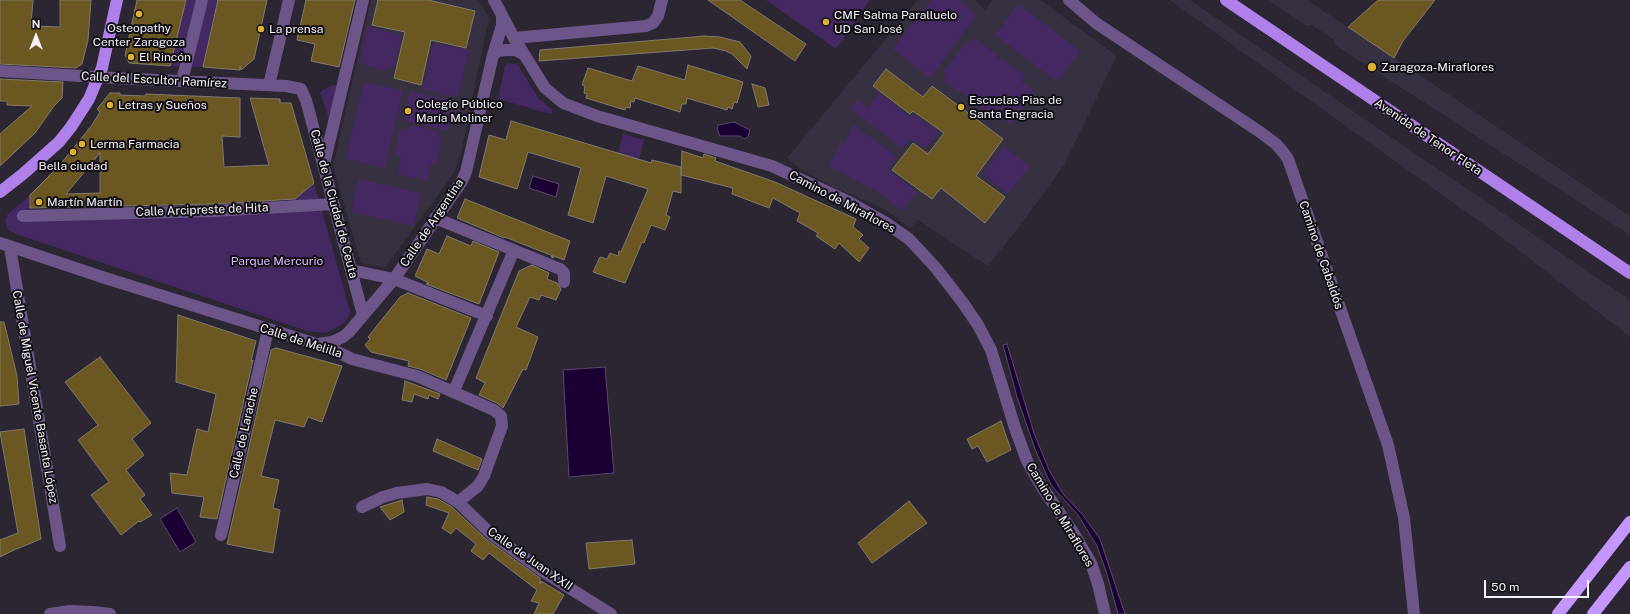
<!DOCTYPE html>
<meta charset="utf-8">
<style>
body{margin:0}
#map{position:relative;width:1630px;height:614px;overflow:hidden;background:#2b2631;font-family:"Public Sans",sans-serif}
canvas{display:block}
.north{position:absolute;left:16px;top:16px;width:40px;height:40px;-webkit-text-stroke:3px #121015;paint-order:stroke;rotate:0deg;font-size:11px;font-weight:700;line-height:16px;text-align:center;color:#f5f2f9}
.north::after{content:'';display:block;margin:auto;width:14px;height:18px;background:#f5f2f9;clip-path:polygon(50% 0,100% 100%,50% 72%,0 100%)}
.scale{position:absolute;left:1484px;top:580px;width:105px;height:18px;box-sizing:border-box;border:2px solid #f5f2f9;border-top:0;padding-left:5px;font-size:12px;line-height:14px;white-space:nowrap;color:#f5f2f9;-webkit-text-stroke:3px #121015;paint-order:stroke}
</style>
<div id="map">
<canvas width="1630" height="614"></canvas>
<div class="north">N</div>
<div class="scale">50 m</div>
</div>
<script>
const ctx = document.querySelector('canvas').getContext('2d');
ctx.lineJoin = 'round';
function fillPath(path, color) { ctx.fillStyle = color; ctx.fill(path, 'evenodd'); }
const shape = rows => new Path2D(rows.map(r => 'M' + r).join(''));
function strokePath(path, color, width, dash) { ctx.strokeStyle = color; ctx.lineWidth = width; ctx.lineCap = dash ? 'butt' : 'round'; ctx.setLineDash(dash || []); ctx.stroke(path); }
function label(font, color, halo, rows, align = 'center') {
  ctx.font = font + ' "Public Sans",sans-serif'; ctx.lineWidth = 4; ctx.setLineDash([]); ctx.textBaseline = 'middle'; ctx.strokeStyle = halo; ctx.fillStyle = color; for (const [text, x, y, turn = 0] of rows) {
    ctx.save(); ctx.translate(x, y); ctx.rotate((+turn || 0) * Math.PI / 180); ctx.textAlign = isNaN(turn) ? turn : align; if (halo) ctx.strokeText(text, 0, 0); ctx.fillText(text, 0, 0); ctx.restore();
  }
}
fillPath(shape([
 [371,0,477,0,489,18,461,153,454,173,385,268,361,263,333,166],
 [918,0,976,0,985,10,992,0,1040,0,1117,56,1064,165,1022,223,988,266,918,220,910,228,886,210,829,185,800,169,787,158],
 [1170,0,1190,0,1630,300,1630,337,1508,242],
 [1268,0,1307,0,1630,216,1630,235,1335,45,1334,40,1312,25,1307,26]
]), '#363040');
fillPath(shape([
 [186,0,218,0,203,67,170,66],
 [766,0,870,0,836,49],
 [931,0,960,0,976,16,930,78,892,49],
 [1018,4,1080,51,1057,82,995,35],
 [367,27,402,35,394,67,381,70,359,63],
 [975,38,998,56,995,60,996,62,1000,57,1025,76,1021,81,1035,92,1010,124,996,114,993,118,968,99,971,95,970,93,966,97,943,80,946,75,943,72,968,40,972,42],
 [433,43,469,50,458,97,423,90],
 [509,63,518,65,539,99,553,110,551,114,498,99,505,66],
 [364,82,403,91,385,168,346,159],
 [333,85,337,86,329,118,320,92],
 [410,91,455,101,448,131,403,121],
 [879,93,910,117,913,114,939,132,925,149,911,139,902,149,850,108,857,99,868,108],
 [853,124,897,157,888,169,917,192,902,211,878,192,829,166,841,142,845,144],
 [409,125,438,131,437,136,442,138,436,165,431,164,427,181,398,174,401,157,394,155,400,128,408,130],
 [623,134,644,140,639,160,618,154],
 [1004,146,1030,166,1008,194,982,174],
 [358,179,421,193,414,226,351,212],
 [314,183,350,311,348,318,342,325,326,333,307,331,16,234,8,230,5,221,7,215,30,195,30,212,290,203]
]), '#432861');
const water = shape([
 [734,122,750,130,748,137,744,139,740,136,720,136,717,129,718,125,734,122],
 [533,176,559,184,556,197,529,188,533,176],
 [1007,344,1034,433,1049,470,1063,494,1082,514,1100,539,1125,614,1118,614,1107,574,1097,546,1078,515,1051,485,1035,449,1017,397,1003,345,1007,344],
 [605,367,614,473,569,477,563,370,605,367],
 [177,508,196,542,180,552,160,519,177,508]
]);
fillPath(water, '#1b0033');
strokePath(water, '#5c496e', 1);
const building = shape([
 [0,0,33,0,31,26,60,27,60,0,91,0,88,40,82,64,76,68,0,64,0,0],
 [137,0,186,0,170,66,129,63,125,55,137,0],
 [218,0,267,0,254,59,241,70,240,66,240,70,203,67,218,0],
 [306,0,355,0,339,67,311,61,315,44,297,40,306,0],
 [378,0,428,0,475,11,466,48,431,40,421,85,394,78,405,32,372,25,378,0],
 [708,0,740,0,806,44,795,61,708,0],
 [1378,0,1435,0,1403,41,1394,58,1348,27,1378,0],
 [705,36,720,37,740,42,751,56,747,69,732,54,726,51,713,48,539,61,540,50,705,36],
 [688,65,743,82,737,103,734,102,732,109,728,107,727,110,687,98,686,104,682,104,680,112,635,98,634,102,631,101,630,108,626,107,625,110,586,98,587,94,584,93,585,86,582,85,588,68,632,81,638,66,685,80,688,65],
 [886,69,923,97,932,86,1003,139,976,176,1005,197,985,223,941,188,932,199,892,170,913,143,928,154,944,133,913,111,910,114,873,86,886,69],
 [0,79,63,82,62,98,54,106,35,133,0,166,0,134,32,106,7,105,7,101,0,101,0,79],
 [752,84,765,88,769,105,758,107,752,84],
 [110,93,120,93,120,95,145,96,146,94,240,98,240,137,222,136,224,167,269,165,250,98,280,99,280,103,291,103,314,183,295,199,213,204,30,208,30,195,59,166,92,125,100,112,97,109,110,93],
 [100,153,100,193,66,194,100,153],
 [511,121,651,163,652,160,681,167,681,193,673,191,666,215,670,217,665,230,651,225,644,243,642,242,625,283,593,272,600,257,607,259,610,253,618,256,619,251,621,252,648,189,606,176,593,223,568,215,581,168,528,152,517,189,479,177,489,135,506,140,511,121],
 [682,151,703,158,704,154,716,158,715,161,775,182,856,219,853,227,863,235,859,239,869,248,859,262,839,243,835,249,816,236,818,233,797,221,800,213,773,198,769,208,732,194,733,188,681,175,682,151],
 [465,199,570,241,564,260,554,256,553,258,551,257,553,256,505,237,504,238,457,218,465,199],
 [447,236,471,246,473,241,499,252,479,304,426,284,429,283,415,276,427,249,439,254,447,236],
 [532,265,549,273,547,279,557,283,561,289,556,300,541,295,539,300,530,297,516,327,538,337,526,370,523,369,503,408,497,403,479,395,485,383,476,378,519,271,532,265],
 [408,293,471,318,446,380,420,369,408,366,409,361,371,352,365,345,370,339,368,337,400,297,408,293],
 [178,315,256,341,251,361,253,360,217,519,200,517,204,497,172,493,170,473,187,475,197,429,208,432,216,394,176,382,178,315],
 [0,322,4,322,17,376,19,404,0,406,0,322],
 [276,348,342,366,322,422,308,417,304,427,275,420,261,476,279,480,273,508,280,510,273,553,227,544,271,350,276,348],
 [100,357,151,423,132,439,144,455,126,470,145,495,140,499,152,515,140,522,139,521,121,535,91,495,109,482,78,440,98,425,65,382,100,357],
 [405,381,440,394,438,399,429,395,428,399,414,394,412,402,402,400,405,381],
 [1001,421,1011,450,987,462,978,446,972,449,967,439,1001,421],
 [24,429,41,539,14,550,0,557,0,540,18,533,0,432,24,429],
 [437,439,482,459,478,470,433,451,437,439],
 [427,497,438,499,452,507,487,540,540,578,540,584,541,581,564,595,553,614,534,614,539,603,531,601,537,590,489,553,483,560,471,551,476,544,456,528,451,534,442,528,449,513,426,505,427,497],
 [402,500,404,512,390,520,380,507,402,500],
 [909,501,927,523,872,563,858,543,909,501],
 [632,540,635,564,589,569,586,543,632,540]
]);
fillPath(building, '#6b5721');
strokePath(building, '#807b6e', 1);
strokePath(shape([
 [494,0,514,38,545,88,563,103,597,116,772,166,849,202,886,223,909,239,936,268,963,303,978,325,991,350,1015,428,1027,461,1042,487,1074,534,1091,563,1098,584,1105,614],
 [1069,0,1096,23,1260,132,1276,144,1283,152,1288,159,1388,445,1404,518,1414,614],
 [514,38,646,26,653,23,658,16,662,0],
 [493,55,498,51,506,50,515,50,523,54],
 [0,71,114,78,286,86,301,89,306,100,363,315],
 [182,81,202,0],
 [269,85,289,0],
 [324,164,363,0],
 [23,216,213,211,333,204],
 [435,218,560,269,564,273,564,282],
 [0,243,102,277,329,348,352,359,417,376,494,410,501,416,502,426,484,476,478,486,458,502],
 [10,247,60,546],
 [351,270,394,279,487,316],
 [318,344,332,342,343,337,349,332,394,279,462,181,466,172,493,55,502,25,502,15],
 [454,391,514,250],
 [362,507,383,497,397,493,427,489,441,492,458,502,491,534,547,574,611,614],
 [221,535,268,330],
 [50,614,70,611,93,612,110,614]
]), '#6c5689', 12);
strokePath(shape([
 [1226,0,1630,273],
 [0,192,23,174,59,142,71,127,89,99,102,68,117,0]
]), '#af7fea', 12);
strokePath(shape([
 [1558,614,1630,522],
 [1593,614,1630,567]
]), '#c597fe', 12);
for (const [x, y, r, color] of [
 [139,14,4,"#ddb133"],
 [826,22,4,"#ddb133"],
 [261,29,4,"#ddb133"],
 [131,57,4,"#ddb133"],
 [1372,67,5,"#ddb133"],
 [110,105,4,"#ddb133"],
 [961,107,4,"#ddb133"],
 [408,111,4,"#ddb133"],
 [82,144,4,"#ddb133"],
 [73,152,4,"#ddb133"],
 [39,202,4,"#ddb133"]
]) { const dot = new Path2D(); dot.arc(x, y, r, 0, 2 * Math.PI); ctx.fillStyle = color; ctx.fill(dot); strokePath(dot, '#121015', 1.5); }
label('12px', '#f5f2f9', '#121015', [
 ["CMF Salma Paralluelo",834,15],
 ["UD San José",834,29],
 ["Osteopathy",139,28,"center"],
 ["Center Zaragoza",139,42,"center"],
 ["La prensa",269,29],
 ["El Rincón",139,57],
 ["Zaragoza-Miraflores",1381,67],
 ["Escuelas Pias de",969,100],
 ["Santa Engracia",969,114],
 ["Colegio Público",416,104],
 ["María Moliner",416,118],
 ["Letras y Sueños",118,105],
 ["Lerma Farmacia",90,144],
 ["Bella ciudad",73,166,"center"],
 ["Martín Martín",47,202]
], 'left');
label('12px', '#f5f2f9', '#121015', [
 ["Calle del Escultor Ramírez",154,80,3],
 ["Avenida de Tenor Fleta",1428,137,34],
 ["Camino de Miraflores",842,202,28],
 ["Calle de la Ciudad de Ceuta",334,204,75],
 ["Calle Arcipreste de Hita",202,210,-2],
 ["Calle de Argentina",432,223,-56],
 ["Camino de Cabaldós",1321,255,71],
 ["Calle de Melilla",301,341,18],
 ["Calle de Miguel Vicente Basanta López",35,397,80],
 ["Calle de Larache",244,433,-77],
 ["Camino de Miraflores",1060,515,59],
 ["Calle de Juan XXII",530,559,35]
]);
label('12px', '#d4b9fa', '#121015', [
 ["Parque Mercurio",277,261]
]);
</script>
